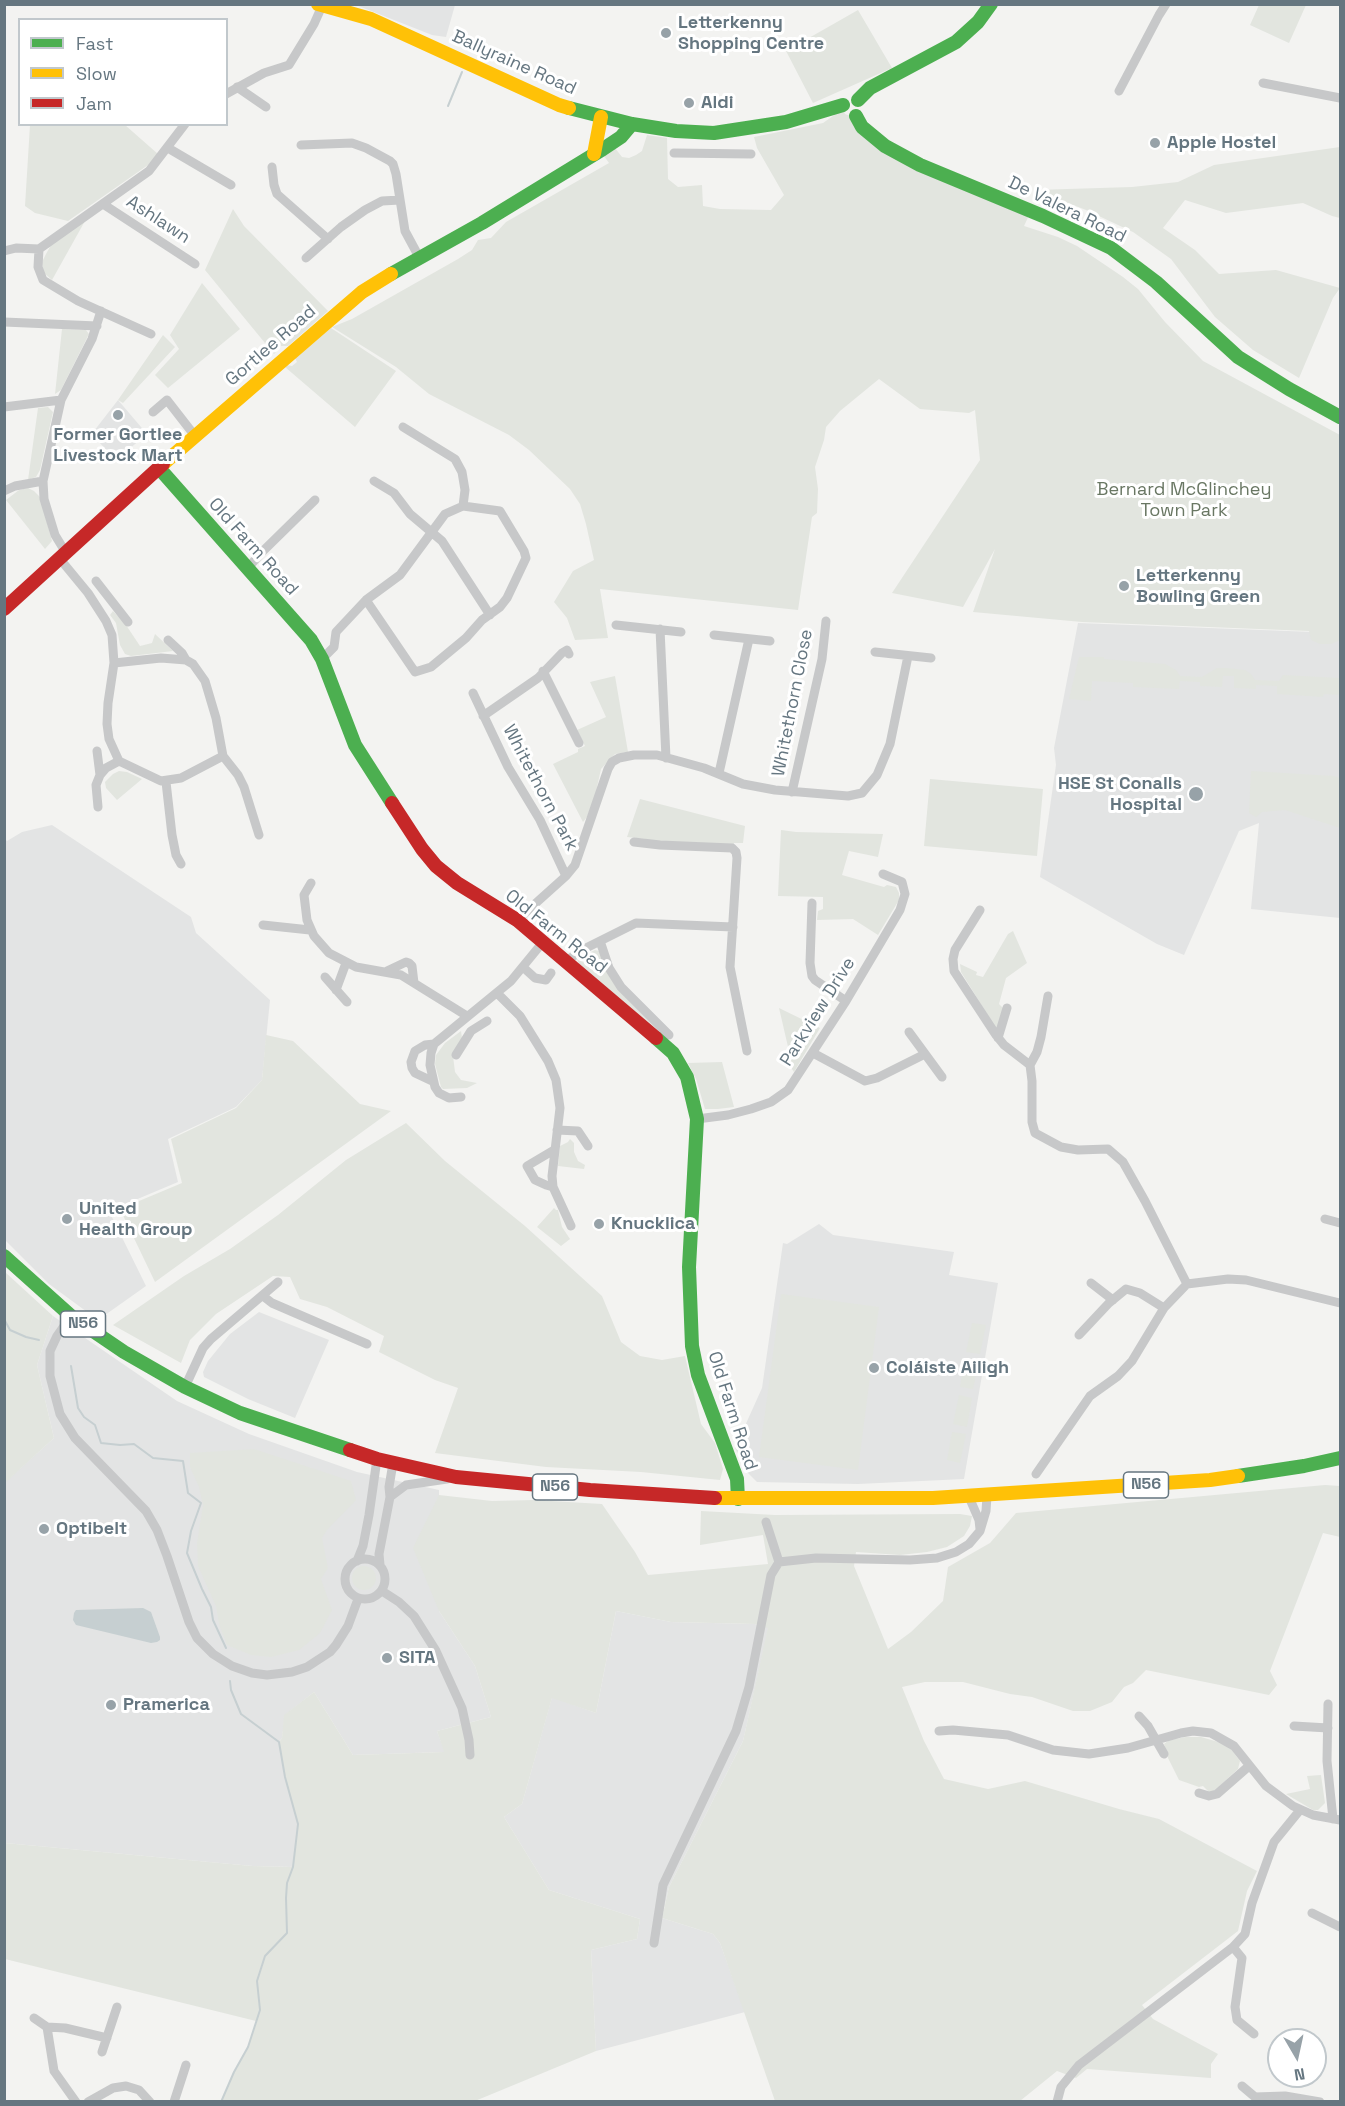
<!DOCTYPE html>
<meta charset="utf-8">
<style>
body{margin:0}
#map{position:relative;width:1345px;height:2106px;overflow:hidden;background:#f3f3f1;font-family:"Space Grotesk",sans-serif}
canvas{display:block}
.frame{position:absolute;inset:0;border:6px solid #657680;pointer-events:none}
.legend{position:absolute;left:18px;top:18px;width:210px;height:108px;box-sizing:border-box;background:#fff;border:2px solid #c1c8cc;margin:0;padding:8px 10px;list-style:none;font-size:18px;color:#657680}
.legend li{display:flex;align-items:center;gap:12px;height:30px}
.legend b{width:30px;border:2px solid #c1c8cc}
.north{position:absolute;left:1267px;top:2028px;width:60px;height:60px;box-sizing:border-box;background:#fff;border:2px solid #c1c8cc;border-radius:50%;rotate:171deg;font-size:16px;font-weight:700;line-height:24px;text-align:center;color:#657680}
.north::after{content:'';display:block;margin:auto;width:21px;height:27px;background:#97a2a8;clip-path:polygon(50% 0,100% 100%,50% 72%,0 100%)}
</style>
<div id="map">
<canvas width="1345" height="2106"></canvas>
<div class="frame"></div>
<ul class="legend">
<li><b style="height:8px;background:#4caf50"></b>Fast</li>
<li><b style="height:8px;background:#ffc107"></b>Slow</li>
<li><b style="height:8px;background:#c62828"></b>Jam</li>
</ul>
<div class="north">N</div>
</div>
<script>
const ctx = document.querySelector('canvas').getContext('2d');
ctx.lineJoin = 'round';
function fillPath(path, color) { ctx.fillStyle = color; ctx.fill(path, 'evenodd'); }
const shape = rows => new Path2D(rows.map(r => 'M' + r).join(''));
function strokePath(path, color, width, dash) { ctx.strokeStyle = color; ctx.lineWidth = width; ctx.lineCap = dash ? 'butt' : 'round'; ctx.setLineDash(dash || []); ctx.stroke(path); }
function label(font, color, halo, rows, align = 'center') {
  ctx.font = font + ' "Space Grotesk",sans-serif'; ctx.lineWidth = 6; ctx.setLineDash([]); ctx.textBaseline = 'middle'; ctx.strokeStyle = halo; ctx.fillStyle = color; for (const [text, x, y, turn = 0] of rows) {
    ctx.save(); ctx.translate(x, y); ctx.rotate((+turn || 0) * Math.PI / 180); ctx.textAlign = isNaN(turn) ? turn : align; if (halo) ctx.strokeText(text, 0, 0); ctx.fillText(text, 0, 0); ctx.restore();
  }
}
fillPath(shape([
 [356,5,455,5,446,37,432,35],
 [118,400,147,434,116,460,98,441,94,431],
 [1078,623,1340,633,1340,918,1251,909,1259,823,1239,831,1184,955,1157,944,1040,877,1056,765,1054,748],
 [52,825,191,917,196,933,270,1000,262,1080,236,1107,168,1139,178,1182,109,1211,146,1286,98,1320,49,1284,5,1240,4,838,7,841,22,832],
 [819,1224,833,1235,954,1252,949,1275,998,1283,964,1479,858,1484,757,1482,747,1472,735,1448,762,1388,783,1243,787,1244],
 [259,1312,329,1340,295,1418,248,1399,204,1377,203,1372,208,1361,230,1334],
 [53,1316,177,1401,249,1434,357,1472,439,1490,439,1611,475,1666,491,1717,437,1731,445,1752,353,1755,314,1692,285,1715,282,1738,279,1742,285,1777,298,1824,293,1867,252,1866,5,1843,4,1483,54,1438,37,1365],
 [616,1611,671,1622,755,1624,769,1627,743,1741,669,1887,662,1918,713,1934,720,1943,745,2012,596,2051,591,1950,637,1939,640,1919,549,1890,504,1817,522,1804,552,1697,596,1713]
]), '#e3e4e4');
fillPath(shape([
 [1259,5,1306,5,1289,43,1250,25],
 [858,10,892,68,813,103,786,51],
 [843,109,845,114,853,117,872,135,1031,211,1024,226,1058,237,1077,246,1123,277,1138,289,1165,322,1203,361,1340,435,1340,640,1331,644,1320,644,1311,640,1309,631,1082,622,973,612,995,549,963,607,892,593,980,460,975,410,969,413,920,409,879,379,840,411,826,427,824,440,815,467,818,489,817,513,812,517,798,610,600,589,608,638,575,640,567,618,554,602,573,571,594,560,586,524,580,504,570,489,529,450,509,435,429,394,396,367,332,327,352,319,458,259,472,250,478,240,491,238,506,222,609,163,604,156,615,148,622,157,629,158,636,155,642,151,647,135,667,138,668,179,678,187,702,185,703,206,720,209,771,210,784,195,757,148,754,137,823,123],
 [30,125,125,125,158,154,148,165,68,221,35,213,25,206],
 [1340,147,1340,218,1332,216,1303,203,1226,213,1185,200,1163,228,1195,250,1219,274,1276,270,1340,288,1333,298,1299,378,1253,350,1215,317,1171,259,1133,232,1086,210,1035,190,1132,187,1178,182,1214,165],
 [233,209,244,226,328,311,288,346,281,346,274,354,205,270],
 [85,221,52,280,43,272,42,262,46,254,51,245],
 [202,283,240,329,168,388,155,375,179,349,170,335],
 [331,328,396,371,355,427,285,367,287,365,292,366,297,362,295,358],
 [62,329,86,330,89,334,61,390,55,394],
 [163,335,175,347,123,403,118,400],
 [48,407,53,412,40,470,36,477,28,480,38,408],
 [28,488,34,491,40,497,52,541,45,549,6,500,19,490],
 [113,611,126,625,140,646,152,643,155,634,173,651,131,656,125,654,120,645,116,623,110,615],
 [1079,657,1104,657,1104,659,1165,664,1176,670,1180,676,1202,677,1217,668,1227,668,1245,670,1251,674,1255,680,1279,681,1283,675,1340,678,1340,695,1324,694,1323,697,1277,694,1277,686,1256,685,1256,689,1234,688,1234,676,1223,676,1222,687,1200,686,1200,682,1180,681,1179,689,1133,687,1133,683,1092,681,1091,701,1069,699],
 [615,676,628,752,615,754,601,769,595,796,587,817,583,822,553,764,578,752,578,749,585,746,577,730,606,717,590,682],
 [119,771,127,772,142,779,117,800,106,788,105,782,113,774],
 [1251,771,1334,776,1340,778,1340,828,1285,810,1262,812,1256,817,1249,813],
 [930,779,1043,789,1037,856,924,846],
 [640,799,745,826,743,843,734,843,734,845,658,843,646,839,627,837],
 [781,830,796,832,883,834,878,857,849,851,842,875,884,887,887,885,896,887,899,893,899,900,878,935,853,919,817,920,818,911,823,909,823,897,778,896],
 [1013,931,1027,963,1006,978,999,1004,1004,1009,997,1030,961,972,960,964,977,972,976,975,983,977,1008,934],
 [595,950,599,951,616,986,625,997,668,1041,580,967,577,959],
 [779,1008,820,1028,794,1072,784,1057,789,1051],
 [461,1031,462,1038,453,1056,455,1072,461,1080,477,1083,467,1088,443,1089,441,1087,435,1064,436,1055,445,1043],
 [266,1035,293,1041,360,1104,391,1111,155,1282,120,1209,182,1183,171,1139,236,1108,262,1080],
 [722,1062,734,1107,718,1109,705,1109,696,1079,688,1063],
 [406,1123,445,1161,525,1226,602,1296,621,1342,640,1356,662,1360,685,1356,701,1424,715,1443,723,1469,720,1480,641,1472,546,1467,435,1453,458,1388,435,1380,379,1352,384,1336,327,1307,300,1299,290,1277,273,1276,216,1314,190,1340,181,1363,113,1325,184,1276,230,1249,278,1215,346,1160],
 [570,1139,574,1143,574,1152,578,1161,585,1165,584,1169,558,1166,560,1146,568,1142],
 [554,1208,556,1210,558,1210,562,1227,570,1239,561,1246,537,1227],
 [5,1272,53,1316,37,1365,54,1438,5,1483],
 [781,1294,879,1307,858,1470,759,1457],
 [972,1323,986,1325,980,1354,966,1352],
 [965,1358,979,1361,973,1389,960,1387],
 [959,1395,972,1398,967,1427,953,1424],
 [952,1432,966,1434,960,1463,947,1460],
 [254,1449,351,1481,356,1500,327,1530,322,1538,328,1568,321,1579,332,1610,320,1633,299,1650,271,1657,251,1655,227,1645,219,1624,216,1606,198,1566,197,1543,203,1505,199,1487,190,1467,190,1453],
 [1325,1485,1340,1486,1340,1537,1323,1533,1270,1671,1277,1685,1269,1695,1146,1670,1133,1683,1124,1687,1112,1702,1090,1711,1073,1711,1032,1697,1010,1694,963,1682,925,1682,902,1687,924,1741,944,1779,988,1789,1025,1781,1119,1809,1159,1819,1257,1871,1247,1891,1238,1931,1142,2005,1153,2019,1218,2054,1211,2064,1211,2078,1087,2069,1076,2078,1057,2071,1020,2101,775,2101,720,1943,713,1934,662,1918,669,1887,743,1741,768,1628,755,1624,671,1622,616,1611,596,1713,552,1698,522,1804,504,1817,549,1890,640,1919,637,1939,591,1950,596,2051,475,2101,221,2101,234,2072,248,2047,256,2021,5,1959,5,1843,252,1866,293,1867,298,1824,285,1777,279,1742,282,1738,284,1715,314,1692,353,1755,444,1752,437,1731,491,1717,475,1666,439,1611,413,1548,439,1495,492,1501,534,1500,602,1504,635,1552,648,1575,768,1564,763,1535,700,1545,701,1511,775,1515,960,1514,972,1516,970,1526,964,1536,947,1547,927,1552,900,1555,856,1552,854,1566,888,1649,911,1632,943,1601,948,1567,990,1543,1016,1513],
 '352 1578a12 12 0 1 1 24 0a12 12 0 1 1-24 0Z',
 [1186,1737,1201,1737,1222,1743,1231,1749,1240,1761,1238,1769,1213,1792,1210,1793,1203,1786,1199,1787,1179,1780,1168,1758,1164,1744,1169,1740],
 [1321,1775,1325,1803,1318,1810,1313,1810,1286,1794,1310,1789,1307,1776]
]), '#e2e5df');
fillPath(shape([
 [143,1608,151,1612,160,1637,160,1640,157,1642,151,1643,76,1625,73,1620,74,1613,76,1610]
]), '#c6cfd1');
strokePath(shape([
 [448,106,462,72],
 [4,1319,10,1330,26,1337,39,1340],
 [71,1366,78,1408,84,1417,95,1425,101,1443,120,1445,134,1444,153,1458,183,1461,188,1493,201,1503,191,1531,187,1553,202,1589,211,1607,213,1620,226,1648],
 [221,2102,234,2072,248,2047,260,2010,257,1981,265,1956,287,1933,286,1898,287,1883,293,1867,298,1824,285,1777,279,1742,241,1714,231,1690,230,1681]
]), '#c6cfd1', 2);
strokePath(shape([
 [1263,83,1340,98],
 [237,87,266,107],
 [1119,91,1159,15,1166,4],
 [226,94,264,73,289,65,314,24,322,6],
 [301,145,352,143,366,148,390,161,393,164,396,174,405,231,419,257],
 [168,148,231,185],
 [674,153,751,154],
 [272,167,274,185,277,194,328,239],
 [103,204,195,264],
 [39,249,149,171,185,124],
 [39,249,38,267,43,280,78,301,151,334],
 [4,251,16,248,39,249],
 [306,258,341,227,365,210,382,201,400,200],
 [4,322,97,326],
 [4,407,61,400],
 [153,412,167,400,195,436],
 [403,427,455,459,462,472,465,490,463,506],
 [374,481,394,493,410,514,442,541,490,615],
 [4,491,15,486,43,481],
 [66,553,55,535,44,499,43,481,61,400,92,339,101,311],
 [60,559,88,593,106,621,112,635,114,663],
 [247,569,261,553,315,500],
 [96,581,128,622],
 [366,600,415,672,431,667,466,638,482,620,500,607,507,598,526,558,524,551,500,511,463,506],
 [616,625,681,632],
 [660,629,666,758],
 [714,635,770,641],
 [168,640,182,653,186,660,193,664,205,681,216,718,223,756,238,775,244,787,259,835],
 [875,652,931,658],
 [322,659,334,647,336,632,366,600,400,575,445,514,463,506],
 [186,660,161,658,114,663,108,703,107,724,109,739,119,761,161,781,181,778,223,756],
 [543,671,579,743],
 [473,693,508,767,540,820,566,876],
 [483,716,538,678,562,653,567,650,569,654],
 [97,751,100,775],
 [719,773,749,639],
 [166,782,172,835,176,855,181,864],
 [792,792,822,659,826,621],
 [98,807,96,785,100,775,106,768,119,761],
 [634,842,660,845,732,848,736,852,737,858,730,967,747,1051],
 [311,883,304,895,307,920,314,936,329,953,356,967,401,975,467,1016],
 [812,903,810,963,812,976,815,980,846,1001],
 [980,910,955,950,953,959,954,971,996,1035,1004,1045,1030,1065,1037,1052,1041,1037,1048,996],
 [517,920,566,876,575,865,608,769,612,762,619,758,634,755,657,755,704,768,743,784,775,790,848,796,862,793,877,775,890,744,908,656],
 [263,925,310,930],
 [600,941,609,968,621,987,669,1035],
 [566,961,584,949,636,923,733,927],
 [524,968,535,978,546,980,551,973],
 [387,971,406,962,409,963,412,966,414,983],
 [325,977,347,1002],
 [336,990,346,963],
 [497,993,520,1016,548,1061,556,1080,560,1108,552,1176,553,1187,571,1226],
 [909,1032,942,1077],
 [998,1038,1007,1008],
 [813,1053,865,1081,877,1078,925,1054],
 [456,1055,471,1031,487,1021],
 [1030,1065,1032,1081,1032,1122,1035,1133,1061,1147,1078,1150,1108,1149,1123,1162,1145,1201,1187,1284,1228,1279,1246,1280,1340,1303],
 [432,1081,415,1073,412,1068,411,1062,415,1051,425,1045,434,1044],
 [461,1097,449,1098,439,1093,435,1087,430,1065,431,1053,434,1044,511,981,543,942],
 [697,1119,728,1115,751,1109,771,1102,788,1090,846,1001,900,910,905,894,902,882,883,874],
 [557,1130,578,1131,588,1146],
 [553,1187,546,1185,535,1180,527,1166,554,1150],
 [1325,1219,1340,1223],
 [1091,1283,1113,1300],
 [263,1296,272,1303,367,1344],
 [71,1316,57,1336,50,1351,50,1376,60,1414,75,1438,146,1511,157,1530,167,1556,189,1622,197,1638,213,1654,232,1666,252,1673,267,1675,292,1672,307,1667,330,1652,336,1645,348,1626,358,1599],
 [1079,1335,1109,1303,1126,1289,1140,1293,1164,1308],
 [185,1387,203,1348,211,1339,278,1282],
 [1036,1474,1090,1396,1118,1376,1132,1361,1164,1308,1187,1284],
 [390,1497,406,1485,447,1479],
 [969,1497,979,1520,980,1529],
 [766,1522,779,1562],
 '345 1579a20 20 0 1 1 40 0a20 20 0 1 1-40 0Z',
 [357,1561,363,1546,369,1515,377,1459],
 [380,1565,379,1554,390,1497,389,1487,393,1463],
 [382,1591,399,1602,414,1616,436,1651,462,1708,469,1740,470,1755],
 [1328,1704,1327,1761,1333,1819],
 [1139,1716,1148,1726,1164,1754],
 [1294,1726,1328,1728],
 [939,1731,953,1730,1008,1735,1053,1750,1089,1754,1128,1748,1181,1733,1193,1731,1211,1733,1234,1746,1266,1786,1293,1806,1313,1815,1340,1820],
 [1199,1793,1209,1796,1217,1794,1249,1766],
 [1312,1913,1340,1927],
 [654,1943,663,1885,736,1731,749,1687,771,1575,779,1562,816,1558,910,1560,937,1558,956,1552,969,1544,980,1531,986,1511,987,1496],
 [1233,1947,1242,1958,1235,2007,1237,2020,1254,2034],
 [34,2018,47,2027,65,2028,107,2038],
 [47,2027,54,2071,76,2102],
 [102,2052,117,2007],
 [1242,2086,1255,2097,1285,2096,1320,2102],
 [88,2102,113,2088,126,2086,139,2090,150,2102],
 [174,2102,186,2065],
 [1057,2102,1061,2087,1079,2065,1233,1947,1245,1934,1252,1903,1274,1842,1300,1810]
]), '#c7c8c9', 9);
strokePath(shape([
 [858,100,870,88,956,42,978,22,991,4],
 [569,108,632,124,676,131,714,133,786,122,843,105],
 [856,116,862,127,885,146,920,165,1043,216,1111,248,1156,282,1238,357,1289,389,1340,417],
 [391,274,482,223,603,149,621,137,632,124],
 [159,468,311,640,322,659,355,745,392,803],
 [656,1038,673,1053,687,1077,697,1119,689,1267,692,1346,698,1375,737,1479,738,1499],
 [4,1256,71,1316,124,1352,185,1387,240,1413,350,1450],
 [1238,1476,1304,1466,1340,1458]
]), '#4caf50', 14);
strokePath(shape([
 [318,4,371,19,559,105,569,108],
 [594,154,601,117],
 [163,464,362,292,391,274],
 [715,1498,933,1498,1210,1480,1238,1476]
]), '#ffc107', 14);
strokePath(shape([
 [4,609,163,464],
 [392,803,422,849,436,866,457,883,517,920,656,1038],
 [350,1450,377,1459,456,1477,590,1490,715,1498]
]), '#c62828', 14);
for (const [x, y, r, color] of [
 [666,33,6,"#97a2a8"],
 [689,103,6,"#97a2a8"],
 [1155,143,6,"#97a2a8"],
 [118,415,6,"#97a2a8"],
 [1124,586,6,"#97a2a8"],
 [1196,794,8,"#97a2a8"],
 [67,1219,6,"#97a2a8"],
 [599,1224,6,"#97a2a8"],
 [874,1368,6,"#97a2a8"],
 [44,1529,6,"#97a2a8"],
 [387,1658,6,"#97a2a8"],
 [111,1705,6,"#97a2a8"]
]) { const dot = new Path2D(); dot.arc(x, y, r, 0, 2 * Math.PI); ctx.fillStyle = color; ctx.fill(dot); strokePath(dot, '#fff', 2); }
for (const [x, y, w] of [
 [83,1324,45],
 [1146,1485,45],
 [555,1487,45]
]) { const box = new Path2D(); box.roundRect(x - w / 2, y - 13, w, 26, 4.5); ctx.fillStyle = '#fff'; ctx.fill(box); strokePath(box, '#657680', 1.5); }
label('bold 16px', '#657680', null, [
 ["N56",83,1324],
 ["N56",1146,1485],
 ["N56",555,1487]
]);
label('bold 18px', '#657680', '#fff', [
 ["Letterkenny",678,23],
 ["Shopping Centre",678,44],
 ["Aldi",701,103],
 ["Apple Hostel",1167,143],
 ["Former Gortlee",118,435,"center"],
 ["Livestock Mart",118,456,"center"],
 ["Letterkenny",1136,576],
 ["Bowling Green",1136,597],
 ["HSE St Conalls",1182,784,"right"],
 ["Hospital",1182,805,"right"],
 ["United",79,1209],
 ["Health Group",79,1230],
 ["Knucklica",611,1224],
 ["Coláiste Ailigh",886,1368],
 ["Optibelt",56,1529],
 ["SITA",399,1658],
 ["Pramerica",123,1705]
], 'left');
label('18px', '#657680', '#fff', [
 ["Ballyraine Road",514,63,24],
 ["De Valera Road",1067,210,26],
 ["Ashlawn",158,220,33],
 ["Gortlee Road",271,346,-41],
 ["Old Farm Road",253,547,48],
 ["Whitethorn Close",793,703,-79],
 ["Whitethorn Park",540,788,62],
 ["Old Farm Road",556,932,38],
 ["Parkview Drive",818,1012,-58],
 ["Old Farm Road",732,1411,72]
]);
label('18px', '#697763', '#fff', [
 ["Bernard McGlinchey",1184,490],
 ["Town Park",1184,511]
]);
</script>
